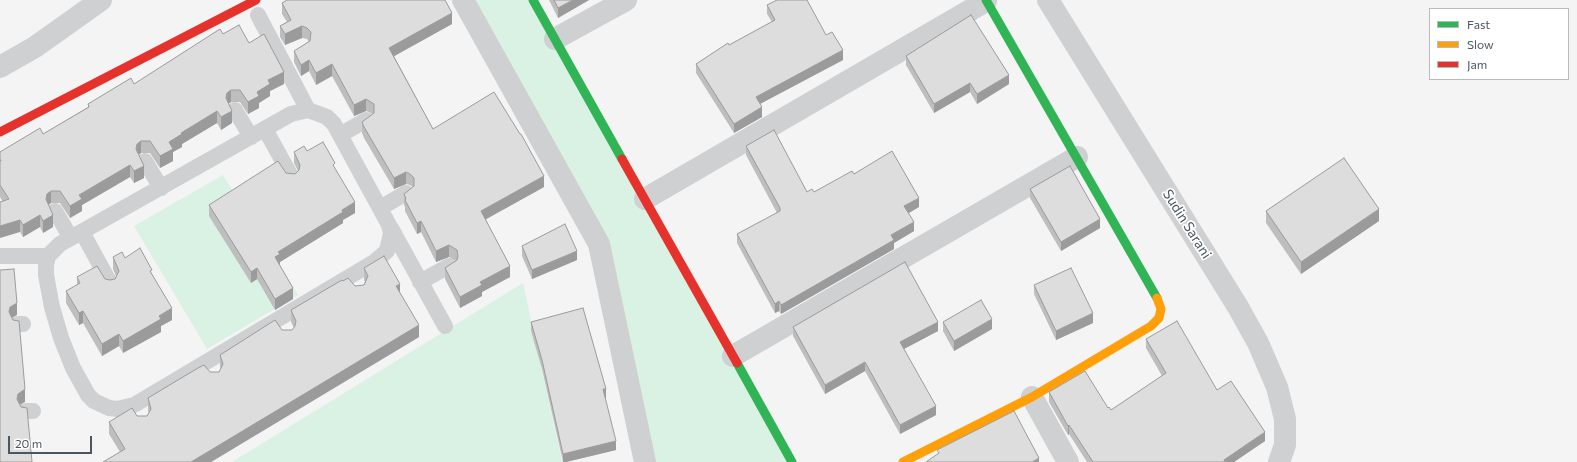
<!DOCTYPE html>
<style>
body{margin:0}
#map{position:relative;width:1577px;height:462px;overflow:hidden;background:#f4f4f4;font-family:Commissioner,sans-serif}
canvas{display:block}
.legend{position:absolute;left:1429px;top:8px;width:140px;height:72px;box-sizing:border-box;background:#fff;border:1px solid #b7bbc0;margin:0;padding:5px 7px;list-style:none;font-size:12px;color:#4a5661}
.legend li{display:flex;align-items:center;gap:8px;height:20px}
.legend b{width:20px;border:1px solid #b7bbc0}
.scale{position:absolute;left:8px;top:436px;width:84px;height:18px;box-sizing:border-box;border:2px solid #4a5661;border-top:0;padding-left:5px;font-size:12px;line-height:14px;white-space:nowrap;color:#4a5661;-webkit-text-stroke:3px #fff;paint-order:stroke}
</style>
<div id="map">
<canvas width="1577" height="462"></canvas>
<ul class="legend">
<li><b style="height:5px;background:#30b455"></b>Fast</li>
<li><b style="height:5px;background:#ff9f0a"></b>Slow</li>
<li><b style="height:5px;background:#e5322d"></b>Jam</li>
</ul>
<div class="scale">20 m</div>
</div>
<script>
const ctx = document.querySelector('canvas').getContext('2d');
ctx.lineJoin = 'round';
function fillPath(path, color) { ctx.fillStyle = color; ctx.fill(path, 'evenodd'); }
const shape = rows => new Path2D(rows.map(r => 'M' + r).join(''));
function strokePath(path, color, width, dash) { ctx.strokeStyle = color; ctx.lineWidth = width; ctx.lineCap = dash ? 'butt' : 'round'; ctx.setLineDash(dash || []); ctx.stroke(path); }
function label(font, color, halo, rows, align = 'center') {
  ctx.font = font + ' Commissioner,sans-serif'; ctx.lineWidth = 3.5; ctx.setLineDash([]); ctx.textBaseline = 'middle'; ctx.strokeStyle = halo; ctx.fillStyle = color; for (const [text, x, y, turn = 0] of rows) {
    ctx.save(); ctx.translate(x, y); ctx.rotate((+turn || 0) * Math.PI / 180); ctx.textAlign = isNaN(turn) ? turn : align; if (halo) ctx.strokeText(text, 0, 0); ctx.fillText(text, 0, 0); ctx.restore();
  }
}
fillPath(shape([
 [463,0,535,0,793,462,645,462,599,243],
 [223,175,298,295,207,349,134,226],
 [523,283,562,462,232,462]
]), '#d9f2e3');
strokePath(shape([
 [258,15,308,110],
 [235,110,251,137],
 [308,110,327,117,334,124,340,135,389,225,391,233,387,251,374,262,134,405,117,409,109,408,94,401,88,395,73,368,61,338,52,307,46,275,46,265,48,256,60,244,291,114,308,110],
 [265,129,291,176],
 [340,135,366,120],
 [145,161,161,188],
 [380,208,406,193],
 [55,211,71,238],
 [391,228,445,326],
 [82,232,110,283],
 [0,256,48,256],
 [420,282,449,266],
 [18,324,23,324],
 [26,411,33,411]
]), '#ced0d2', 16);
strokePath(shape([
 [463,0,599,244,645,462],
 [1048,0,1238,307,1258,343,1277,387,1285,419,1285,445,1279,462],
 [555,39,626,0],
 [0,67,35,47,101,0],
 [645,199,986,1],
 [733,356,1077,157],
 [1032,397,1068,462]
]), '#ced0d2', 22);
strokePath(shape([
 [533,0,622,159],
 [986,0,1157,298],
 [737,363,792,462]
]), '#30b455', 9);
strokePath(shape([
 [903,462,1032,397,1151,326,1159,318,1161,309,1157,298]
]), '#ff9f0a', 9);
strokePath(shape([
 [0,132,256,0],
 [622,159,737,363]
]), '#e5322d', 9);
fillPath(shape([
 [549,0,589,0,558,18],
 [282,3,452,24,394,56,433,129,544,187,486,219,510,277,482,292,482,296,460,308,445,279,445,268,456,261,449,257,436,262,421,232,417,234,405,211,405,207,404,205,404,194,413,187,410,185,406,184,394,189,364,138,362,133,362,122,373,114,366,111,354,116,332,76,316,85,309,71,301,76,294,62,294,51,309,42,307,39,302,38,285,45,280,37,280,26,287,22,282,14],
 [767,5,826,35,843,60,760,104,762,117,734,133,696,73,696,64,772,22,767,14],
 [223,34,249,43,284,84,270,91,270,96,259,103,259,108,248,114,240,102,231,102,228,104,232,123,221,130,217,123,182,144,182,147,173,152,173,161,160,168,150,153,141,153,138,155,144,178,134,183,130,177,82,205,82,211,70,218,60,203,51,203,48,205,53,227,43,233,40,227,23,237,0,197,0,152,43,134,88,107,88,104,134,84],
 [906,56,1009,84,977,104,970,92,934,113,906,65],
 [746,146,807,192,814,192,854,174,919,207,908,213,914,231,894,243,894,249,781,314,779,311,775,313,737,243,737,234,777,213,746,155],
 [307,151,335,169,355,213,343,220,343,223,280,262,280,265,293,299,275,310,257,279,251,283,209,216,209,205,286,173,295,174,298,171,294,163,294,152],
 [1030,189,1100,228,1061,251,1030,198],
 [1266,211,1379,221,1301,274,1266,223],
 [522,246,577,260,532,279,522,256],
 [113,257,125,258,152,274,172,320,161,326,161,332,123,353,119,346,102,356,83,323,79,325,66,303,66,291,77,285,77,277,105,279,110,280,115,279,116,276,113,269],
 [364,268,400,294,419,337,211,462,103,462,120,452,109,434,109,422,137,416,147,416,149,413,148,411,148,398,210,372,219,372,221,369,220,367,220,355,282,330,292,330,294,328,291,322,291,310,343,281,355,286,364,285,365,282,364,280],
 [1034,285,1093,323,1056,340,1034,294],
 [531,322,606,398,605,398,616,450,566,462,563,462,542,369,531,331],
 [943,322,992,329,954,351,943,331],
 [793,327,938,331,904,349,936,415,900,434,865,371,825,394,793,336],
 [1146,339,1217,390,1265,441,1234,462,1087,462,1069,434,1068,435,1049,402,1049,392,1108,408,1111,410,1162,376,1146,348]
]), '#bebebf');
fillPath(shape([
 [573,0,589,0,558,18,558,8],
 [452,13,452,24,389,59,389,48],
 [302,26,302,38,285,45,285,34],
 [843,50,843,60,756,106,756,97],
 [309,60,309,71,301,76,301,65],
 [332,64,332,76,316,85,316,73],
 [284,72,284,84,270,91,270,96,259,103,259,108,248,114,248,102,268,80],
 [1009,75,1009,84,977,104,977,94],
 [970,83,970,92,934,113,934,104],
 [231,90,231,102,227,105,226,98,227,93],
 [366,99,366,111,354,116,354,105],
 [762,107,762,117,734,133,734,124],
 [217,111,217,123,182,144,182,147,173,152,173,161,160,168,160,156,169,142,181,133],
 [232,111,232,123,221,130,221,117],
 [141,141,141,153,137,156,136,149,137,144],
 [130,165,130,177,82,205,82,211,70,218,70,206,79,195],
 [144,166,144,178,134,183,134,171],
 [406,172,406,184,394,189,394,178],
 [544,176,544,187,481,222,481,211],
 [51,191,51,203,47,206,46,199,47,194],
 [919,198,919,207,904,216,904,206],
 [355,202,355,213,343,220,343,223,280,262,280,265,275,257,278,252,342,210],
 [1379,209,1379,221,1301,274,1301,262],
 [40,215,40,227,23,237,23,225],
 [53,215,53,227,43,233,43,221],
 [1100,219,1100,228,1061,251,1061,242],
 [20,220,20,232,0,238,0,226],
 [421,221,421,232,417,234,417,223],
 [914,222,914,231,894,243,894,249,781,314,781,305,891,235],
 [449,245,449,257,436,262,436,251],
 [577,251,577,260,532,279,532,270],
 [510,266,510,277,482,292,482,296,460,308,460,297,480,282],
 [257,268,257,279,251,283,251,272],
 [400,284,400,296,396,286],
 [293,288,293,299,275,310,275,299],
 [779,301,779,311,775,313,775,304],
 [17,303,17,315,10,319,9,312,10,307],
 [172,308,172,320,161,326,161,332,123,353,123,341,159,316],
 [83,311,83,323,79,325,79,313],
 [1093,313,1093,323,1056,340,1056,331],
 [992,319,992,329,954,351,954,341],
 [938,322,938,331,900,351,900,342],
 [419,325,419,337,211,462,191,462],
 [119,334,119,346,102,356,102,344],
 [865,362,865,371,825,394,825,385],
 [25,389,25,402,18,406,17,399,18,394],
 [603,389,606,389,606,398,603,398],
 [936,406,936,415,900,434,900,425],
 [1069,425,1069,434,1068,435,1068,426],
 [1265,432,1265,441,1234,462,1224,462,1224,460],
 [616,441,616,450,566,462,563,462,563,454],
 [1039,458,1039,462,1032,462]
]), '#9b9b9b');
const building = shape([
 [287,0,445,0,452,13,389,48,433,129,494,92,520,134,521,134,544,176,481,211,510,266,480,282,482,285,460,297,445,268,457,260,458,256,457,250,449,245,436,251,421,221,417,223,405,200,406,199,404,194,414,186,414,178,410,174,406,172,394,178,364,127,362,122,374,113,374,104,366,99,354,105,332,64,316,73,309,60,301,65,294,51,310,41,311,32,307,28,302,26,285,34,280,26,291,20,282,3,287,0],
 [554,0,573,0,558,8,554,0],
 [777,0,807,0,826,35,832,32,843,50,756,97,762,107,734,124,696,64,728,43,729,45,775,20,767,5,777,0],
 [971,15,1009,75,977,94,970,83,934,104,906,56,971,15],
 [239,25,249,43,264,34,284,72,268,80,270,84,257,92,259,96,248,102,240,90,231,90,227,93,226,98,232,111,221,117,217,111,181,133,182,134,169,142,173,149,160,156,150,141,141,141,137,144,136,149,144,166,134,171,130,165,79,195,82,199,70,206,60,191,51,191,47,194,46,199,53,215,43,221,40,215,23,225,20,220,0,226,0,202,9,199,0,185,0,161,1,161,0,159,0,152,40,128,43,134,89,107,88,104,131,78,134,84,220,29,223,34,239,25],
 [774,130,807,192,812,189,814,192,852,171,854,174,892,151,919,198,904,206,914,222,891,235,894,240,781,305,779,301,775,304,737,234,780,211,780,208,746,146,774,130],
 [323,142,335,163,333,165,355,202,342,210,343,212,278,252,280,254,275,257,293,288,275,299,257,268,251,272,209,205,278,161,286,173,295,174,299,170,300,165,294,152,304,146,307,151,323,142],
 [1344,158,1379,209,1301,262,1266,211,1344,158],
 [1070,166,1100,219,1061,242,1030,189,1070,166],
 [565,224,577,251,532,270,522,246,565,224],
 [140,248,152,270,150,271,172,308,159,316,161,319,123,341,119,334,102,344,83,311,79,313,66,291,80,283,77,277,97,266,105,279,110,280,115,279,119,271,113,257,122,252,125,258,140,248],
 [384,256,400,284,396,286,419,325,191,462,103,462,125,449,109,422,132,408,137,416,147,416,151,409,148,398,198,368,204,365,210,372,219,372,223,364,220,355,275,320,282,330,292,330,295,326,296,321,291,310,342,280,343,281,348,278,355,286,364,285,368,276,364,268,384,256],
 [905,262,938,322,900,342,936,406,900,425,865,362,825,385,793,327,905,262],
 [1071,268,1093,313,1056,331,1034,285,1071,268],
 [14,269,17,303,10,307,9,312,13,320,19,321,25,389,18,394,17,399,21,407,27,408,32,462,0,462,0,270,14,269],
 [981,300,992,319,954,341,943,322,981,300],
 [583,308,606,389,603,389,616,441,563,454,542,360,531,322,583,308],
 [1177,321,1217,390,1231,381,1265,432,1224,460,1225,462,1093,462,1069,425,1068,426,1049,392,1085,371,1108,408,1109,407,1111,410,1166,373,1146,339,1177,321],
 [1014,411,1039,458,1032,462,926,462,939,453,937,450,1014,411]
]);
fillPath(building, '#ddddde');
strokePath(building, '#9b9b9b', 1);
label('14px', '#4a5661', '#fff', [
 ["Sudin Sarani",1187,224,58]
]);
</script>
